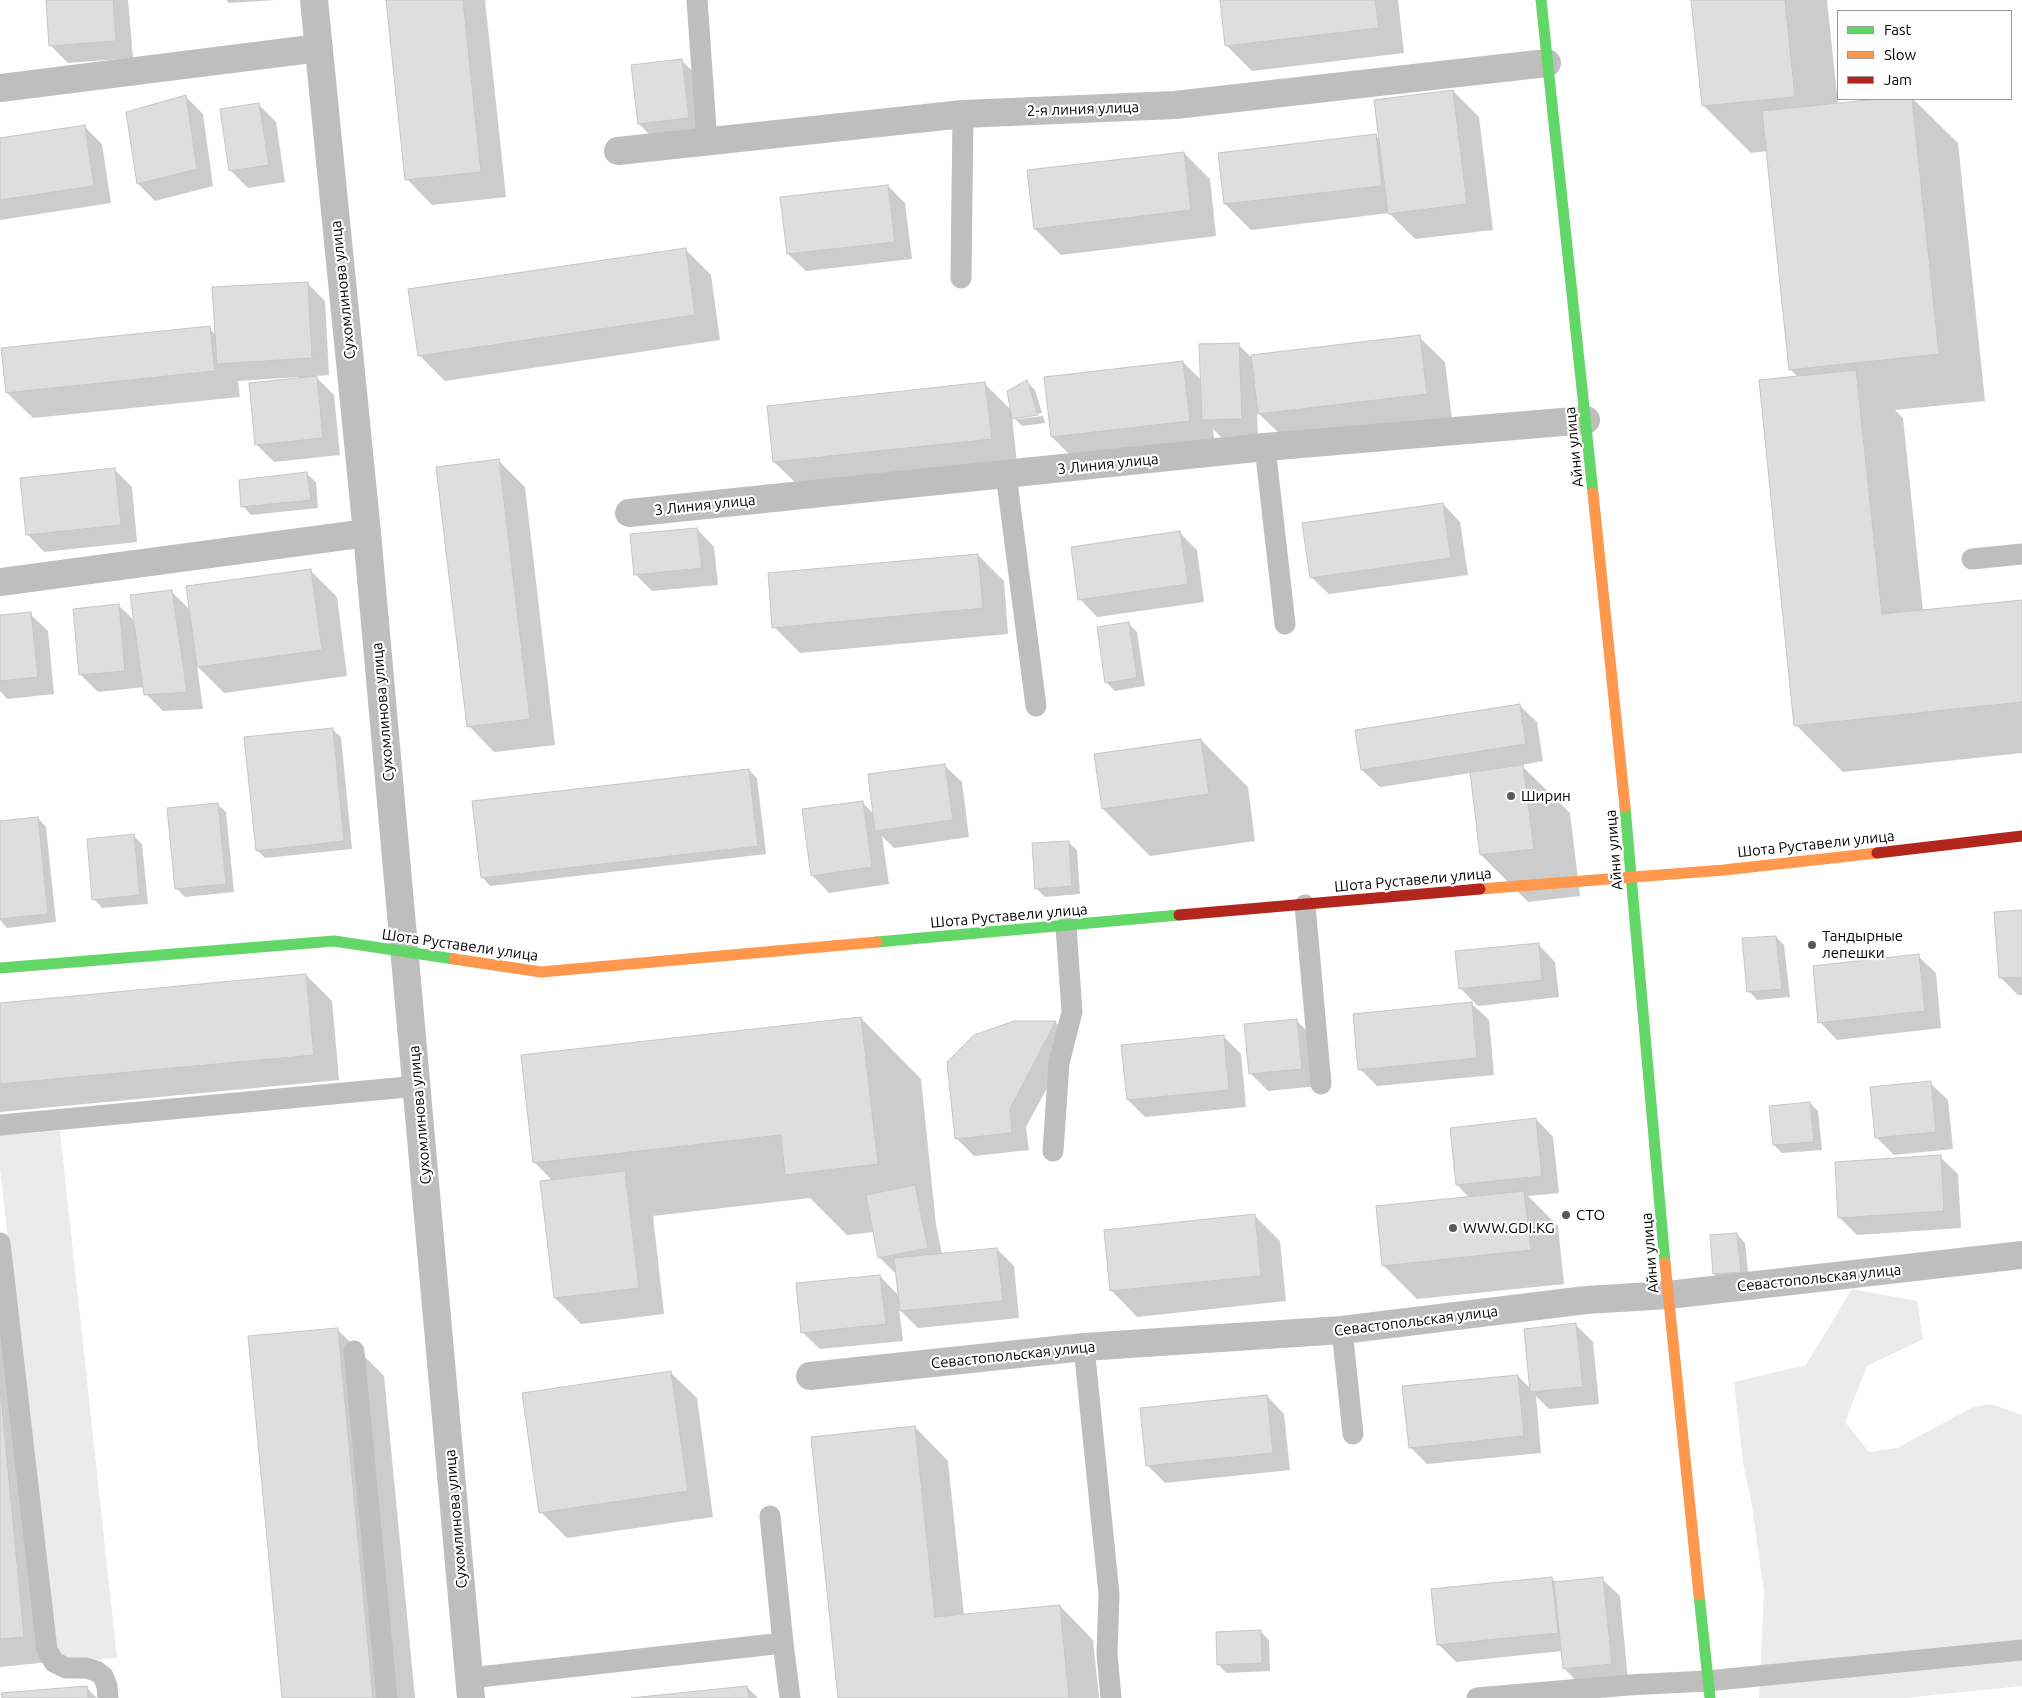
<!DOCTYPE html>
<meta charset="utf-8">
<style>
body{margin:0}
#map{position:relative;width:2022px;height:1698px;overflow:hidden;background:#fff;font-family:Ubuntu,sans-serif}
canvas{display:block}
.legend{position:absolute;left:1837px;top:10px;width:175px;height:90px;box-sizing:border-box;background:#fff;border:1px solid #999;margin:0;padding:6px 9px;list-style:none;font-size:15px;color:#000}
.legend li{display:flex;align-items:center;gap:10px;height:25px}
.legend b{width:25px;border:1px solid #999}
</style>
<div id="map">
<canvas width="2022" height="1698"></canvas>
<ul class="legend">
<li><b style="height:6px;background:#63d668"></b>Fast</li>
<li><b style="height:6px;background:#ff974d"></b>Slow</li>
<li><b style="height:6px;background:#b3261e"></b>Jam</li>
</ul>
</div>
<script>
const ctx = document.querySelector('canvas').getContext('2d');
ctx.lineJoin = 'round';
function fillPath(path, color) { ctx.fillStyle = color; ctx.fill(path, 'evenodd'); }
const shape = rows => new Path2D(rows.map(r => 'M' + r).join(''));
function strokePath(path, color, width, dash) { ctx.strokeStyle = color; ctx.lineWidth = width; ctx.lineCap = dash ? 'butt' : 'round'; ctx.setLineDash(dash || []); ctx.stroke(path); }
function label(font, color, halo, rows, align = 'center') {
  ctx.font = font + ' Ubuntu,sans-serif'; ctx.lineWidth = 4.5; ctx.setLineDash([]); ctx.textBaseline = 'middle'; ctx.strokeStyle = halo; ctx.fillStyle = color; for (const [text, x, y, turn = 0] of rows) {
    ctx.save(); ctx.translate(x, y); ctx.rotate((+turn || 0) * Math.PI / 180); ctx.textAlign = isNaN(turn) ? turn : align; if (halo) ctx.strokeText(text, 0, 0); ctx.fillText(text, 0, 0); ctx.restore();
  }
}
fillPath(shape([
 [60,1131,117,1658,66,1662,52,1646,0,1168,0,1135],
 [1852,1289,1917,1301,1923,1339,1867,1366,1845,1422,1869,1452,1897,1448,1973,1407,1991,1404,2022,1415,2022,1686,1903,1698,1759,1698,1764,1593,1752,1506,1743,1463,1734,1382,1806,1365]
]), '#ebebeb');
fillPath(shape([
 [47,0,128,0,133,58,68,63,50,45],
 [226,0,276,0,229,3],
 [388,0,485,0,506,197,432,205,407,179],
 [1221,0,1398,0,1404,53,1252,71,1226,45],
 [1693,0,1827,0,1838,104,1888,99,1913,99,1958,143,1985,401,1895,410,1903,418,1923,611,2022,601,2022,753,1843,772,1796,725,1798,377,1790,369,1767,151,1751,153,1704,106],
 [681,60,699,77,706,135,656,141,639,124],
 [1453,91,1479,117,1493,230,1415,239,1389,213,1251,230,1225,204,1376,136,1380,140],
 [185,96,203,114,213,186,155,201,138,184],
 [259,105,276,122,285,182,248,188,230,170],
 [85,127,102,144,111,203,0,220,0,140],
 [1184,153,1210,179,1216,236,1061,255,1035,229],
 [888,186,905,203,912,259,806,271,788,254],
 [685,249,711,275,720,340,445,381,419,355],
 [307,283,325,301,329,375,315,376,334,395,340,455,274,462,257,445,299,377,238,381,240,397,33,418,7,393,209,328,216,335],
 [1419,337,1445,362,1452,419,1285,439,1257,412,1258,436,1221,437,1213,429,1215,446,1078,463,1052,437,1183,362,1202,381,1238,344,1251,357],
 [1027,382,1035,390,1042,413,1018,416,1018,419,1043,416,1045,423,1022,426,1012,416,1017,464,800,487,774,462,985,384,1012,411],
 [499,461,525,487,555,745,494,752,469,726],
 [114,469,132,487,137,542,44,552,27,534],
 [307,474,316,482,318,508,251,515,243,506],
 [1443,504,1460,522,1468,575,1329,594,1311,577],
 [697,529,714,547,718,585,652,591,635,574],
 [1180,533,1197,550,1204,602,1097,617,1080,599],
 [978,555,1004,581,1008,634,800,653,774,627],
 [311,571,337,597,347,676,224,693,197,666,203,709,163,711,146,694,145,687,98,692,81,675,74,610,118,605,136,622,172,592,190,610],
 [30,614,48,631,54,694,7,699,0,691,0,617],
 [1129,624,1137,632,1145,686,1115,691,1106,682],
 [1519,705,1537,722,1543,761,1521,765,1570,813,1580,896,1528,902,1481,855,1471,773,1380,787,1362,770],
 [332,729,341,737,352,849,265,858,257,850],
 [1201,740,1248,787,1255,841,1150,856,1103,809],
 [944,765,962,782,969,837,894,848,882,836,889,884,829,893,812,875,862,802,874,814],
 [749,770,757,778,766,854,490,886,482,877],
 [217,804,226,812,234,892,185,897,177,889,169,809],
 [38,818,46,827,56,922,7,928,0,920,0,822],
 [133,835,142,844,148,904,102,908,94,899],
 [1068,842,1077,850,1080,894,1045,897,1036,888],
 [2022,912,2022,995,2018,995,2001,978],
 [1776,937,1784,945,1790,997,1757,1000,1749,991],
 [1538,944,1555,962,1559,997,1478,1006,1460,988],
 [1918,956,1936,973,1941,1028,1837,1040,1820,1022],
 [306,975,332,1001,339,1080,0,1112,0,1004],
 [1471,1003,1489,1020,1494,1075,1377,1086,1360,1069],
 [861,1018,921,1079,936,1225,942,1254,997,1249,1014,1266,1019,1318,918,1328,899,1309,903,1341,820,1349,802,1332,880,1276,899,1296,897,1275,879,1257,874,1232,847,1235,810,1198,653,1216,664,1314,581,1324,555,1298,542,1182,553,1181,534,1162],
 [1296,1020,1314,1038,1319,1086,1268,1091,1250,1073],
 [1014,1023,1056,1023,1073,1040,1026,1127,1029,1150,974,1156,956,1138],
 [1223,1036,1241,1054,1246,1107,1145,1117,1128,1100],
 [1930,1083,1948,1100,1953,1149,1894,1155,1876,1137],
 [1810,1103,1818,1111,1822,1150,1782,1153,1774,1145],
 [1536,1119,1553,1137,1559,1193,1528,1196,1558,1226,1564,1284,1417,1299,1383,1265,1470,1198,1457,1185],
 [1940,1157,1958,1174,1961,1228,1857,1235,1839,1217],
 [1254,1215,1280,1241,1286,1301,1137,1317,1112,1291],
 [1737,1234,1745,1243,1749,1280,1723,1282,1715,1274],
 [0,1251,49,1662,0,1667],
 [1575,1324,1593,1342,1599,1404,1549,1409,1536,1396,1541,1453,1427,1464,1410,1447,1518,1376,1531,1389],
 [337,1329,384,1376,415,1698,284,1698],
 [671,1373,697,1398,713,1517,567,1538,541,1512],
 [1267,1396,1284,1414,1290,1470,1165,1483,1147,1465],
 [915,1427,948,1461,964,1616,1060,1606,1093,1640,1099,1698,839,1698],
 [1552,1578,1557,1583,1602,1579,1620,1596,1628,1681,1581,1686,1564,1668,1562,1651,1456,1662,1438,1644],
 [1260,1631,1269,1640,1270,1671,1226,1673,1218,1664],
 [86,1687,97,1698,3,1698],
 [747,1687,758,1698,644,1698]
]), '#0003');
const building = shape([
 [46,0,113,0,116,41,49,46,46,0],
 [386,0,463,0,481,172,405,180,386,0],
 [1220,0,1375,0,1379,28,1225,46,1220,0],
 [1691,0,1785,0,1795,97,1702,106,1691,0],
 [682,59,689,118,638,124,631,65,682,59],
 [1453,90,1467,204,1388,214,1374,100,1453,90],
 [186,95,197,169,137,184,126,112,186,95],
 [1877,99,1912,99,1939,354,1789,370,1762,111,1877,99],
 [259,103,269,165,229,171,220,109,259,103],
 [85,125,94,186,0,200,0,138,85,125],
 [1376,134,1382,186,1224,204,1218,153,1376,134],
 [1184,152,1191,210,1034,229,1027,170,1184,152],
 [888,185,895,242,787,254,780,197,888,185],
 [686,248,695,315,418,356,408,289,686,248],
 [308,282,312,358,217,364,212,287,308,282],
 [210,326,215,371,6,393,1,348,210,326],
 [1420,335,1427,394,1258,414,1251,355,1420,335],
 [1239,343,1242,419,1202,420,1199,344,1239,343],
 [1183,361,1190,421,1051,437,1044,377,1183,361],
 [1856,370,1882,614,2022,600,2022,702,1794,726,1759,380,1856,370],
 [317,376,323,438,255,445,249,383,317,376],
 [1027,380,1038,415,1012,419,1007,391,1027,380],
 [985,382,992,439,773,462,767,406,985,382],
 [499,459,530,719,467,727,436,467,499,459],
 [115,468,121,525,26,535,20,478,115,468],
 [307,472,311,500,241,507,239,480,307,472],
 [1443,503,1451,558,1310,578,1302,523,1443,503],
 [697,528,702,568,634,575,630,534,697,528],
 [1180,531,1188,584,1078,600,1071,547,1180,531],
 [978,554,983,608,772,628,768,573,978,554],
 [311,569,322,650,197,667,186,586,311,569],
 [172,590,187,692,144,695,130,595,172,590],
 [119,604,125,671,79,675,73,609,119,604],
 [31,612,38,677,0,681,0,615,31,612],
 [1129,622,1137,678,1105,683,1097,627,1129,622],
 [1520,704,1526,744,1361,770,1355,730,1520,704],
 [333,728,344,841,256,851,244,737,333,728],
 [1201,739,1209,794,1102,809,1094,754,1201,739],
 [945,764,953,820,875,831,868,774,945,764],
 [1523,765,1534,849,1480,855,1470,772,1523,765],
 [749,769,758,846,481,878,472,801,749,769],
 [863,801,872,867,811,876,802,809,863,801],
 [218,803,226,884,175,889,167,808,218,803],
 [38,817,48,914,0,919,0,821,38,817],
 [134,834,140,895,92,900,87,839,134,834],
 [1069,841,1072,886,1035,889,1032,843,1069,841],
 [2022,910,2022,977,1999,978,1994,912,2022,910],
 [1776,936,1782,989,1747,992,1742,938,1776,936],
 [1539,943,1542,980,1459,989,1455,951,1539,943],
 [1919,954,1925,1011,1818,1023,1813,966,1919,954],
 [306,974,314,1055,0,1084,0,1003,306,974],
 [1472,1002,1477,1058,1358,1070,1353,1014,1472,1002],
 [861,1017,878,1164,785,1175,781,1135,533,1163,521,1055,861,1017],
 [1297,1019,1302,1069,1249,1074,1244,1024,1297,1019],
 [1014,1021,1056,1021,1010,1109,1012,1133,955,1139,947,1062,974,1035,1014,1021],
 [1224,1035,1229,1090,1127,1100,1121,1045,1224,1035],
 [1931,1081,1936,1132,1875,1138,1870,1087,1931,1081],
 [1810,1102,1814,1142,1773,1145,1769,1106,1810,1102],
 [1536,1118,1542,1176,1456,1185,1450,1128,1536,1118],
 [1941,1155,1944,1211,1838,1218,1835,1162,1941,1155],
 [625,1171,639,1288,554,1298,540,1181,625,1171],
 [915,1185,928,1248,878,1258,866,1195,915,1185],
 [1524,1191,1531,1250,1382,1266,1376,1206,1524,1191],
 [1255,1214,1261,1276,1110,1291,1104,1230,1255,1214],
 [1737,1233,1741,1272,1713,1274,1710,1235,1737,1233],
 [997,1248,1003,1301,900,1311,894,1258,997,1248],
 [880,1275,886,1324,801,1333,796,1283,880,1275],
 [1576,1323,1583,1387,1530,1392,1524,1329,1576,1323],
 [338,1328,373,1698,282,1698,248,1336,338,1328],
 [671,1371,688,1491,539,1513,522,1393,671,1371],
 [1518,1375,1524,1436,1409,1448,1402,1386,1518,1375],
 [0,1386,24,1637,0,1639,0,1386],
 [1267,1395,1273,1453,1146,1466,1140,1408,1267,1395],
 [915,1426,935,1617,1060,1605,1069,1698,838,1698,811,1437,915,1426],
 [1552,1577,1558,1633,1437,1645,1431,1589,1552,1577],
 [1603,1577,1612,1664,1563,1669,1554,1582,1603,1577],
 [1261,1630,1262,1663,1217,1665,1216,1632,1261,1630],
 [87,1686,88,1698,2,1698,1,1693,87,1686],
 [747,1686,749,1698,631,1698,747,1686]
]);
fillPath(building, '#dedede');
strokePath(building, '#c6c6c6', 1);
strokePath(shape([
 [697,0,707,142],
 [961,278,963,114],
 [1265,447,1285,624],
 [1006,474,1036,706],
 [1972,559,2022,554],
 [1305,905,1321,1084],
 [0,1125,418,1086],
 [1053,1151,1059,1063,1072,1012,1066,927],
 [0,1243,47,1650,54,1662,66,1668,86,1668,96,1671,103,1676,107,1686,108,1698],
 [1342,1330,1353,1434],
 [1084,1347,1109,1594,1107,1654,1111,1698],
 [354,1351,387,1698],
 [770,1516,783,1643,790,1698],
 [470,1678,783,1643],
 [1477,1698,1628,1685,1707,1681,2022,1650]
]), '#bebebe', 21);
strokePath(shape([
 [314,0,367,533,471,1698],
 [0,88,319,48],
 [618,151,963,114,1175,105,1547,63],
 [629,513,1265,447,1586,420],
 [0,582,367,533],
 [810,1376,1084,1347,1342,1330,1586,1300,1668,1295,2022,1255]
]), '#bebebe', 28);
strokePath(shape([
 [1541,0,1593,493],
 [1625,807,1665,1263],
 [877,942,1179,915],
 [0,968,334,941,454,959],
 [1699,1595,1710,1698]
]), '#63d668', 11);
strokePath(shape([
 [1593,493,1625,807],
 [1480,889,1724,870,1877,853],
 [454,959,541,972,877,942],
 [1665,1263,1699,1595]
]), '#ff974d', 11);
strokePath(shape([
 [1877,853,2022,836],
 [1179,915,1480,889]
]), '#b3261e', 11);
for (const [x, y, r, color] of [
 [1511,796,5,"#595959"],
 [1812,945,5,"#595959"],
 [1566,1215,5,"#595959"],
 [1453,1228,5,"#595959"]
]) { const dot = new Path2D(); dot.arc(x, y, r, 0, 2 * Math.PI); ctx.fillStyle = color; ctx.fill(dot); strokePath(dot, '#fff', 2); }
label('15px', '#000', '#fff', [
 ["2-я линия улица",1083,109,-2],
 ["Сухомлинова улица",343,290,-96],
 ["Айни улица",1574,447,-96],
 ["3 Линия улица",1108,464,-6],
 ["3 Линия улица",705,505,-6],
 ["Сухомлинова улица",383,712,-95],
 ["Шота Руставели улица",1816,844,-6],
 ["Айни улица",1614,850,-95],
 ["Шота Руставели улица",1413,880,-5],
 ["Шота Руставели улица",1009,916,-5],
 ["Шота Руставели улица",460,945,8],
 ["Сухомлинова улица",420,1115,-95],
 ["Айни улица",1650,1253,-95],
 ["Севастопольская улица",1819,1278,-6],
 ["Севастопольская улица",1416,1321,-7],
 ["Севастопольская улица",1013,1355,-6],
 ["Сухомлинова улица",456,1519,-95]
]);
label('15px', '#000', '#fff', [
 ["Ширин",1521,796],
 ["Тандырные",1822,936],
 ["лепешки",1822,953],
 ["СТО",1576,1215],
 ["WWW.GDI.KG",1463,1228]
], 'left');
</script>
